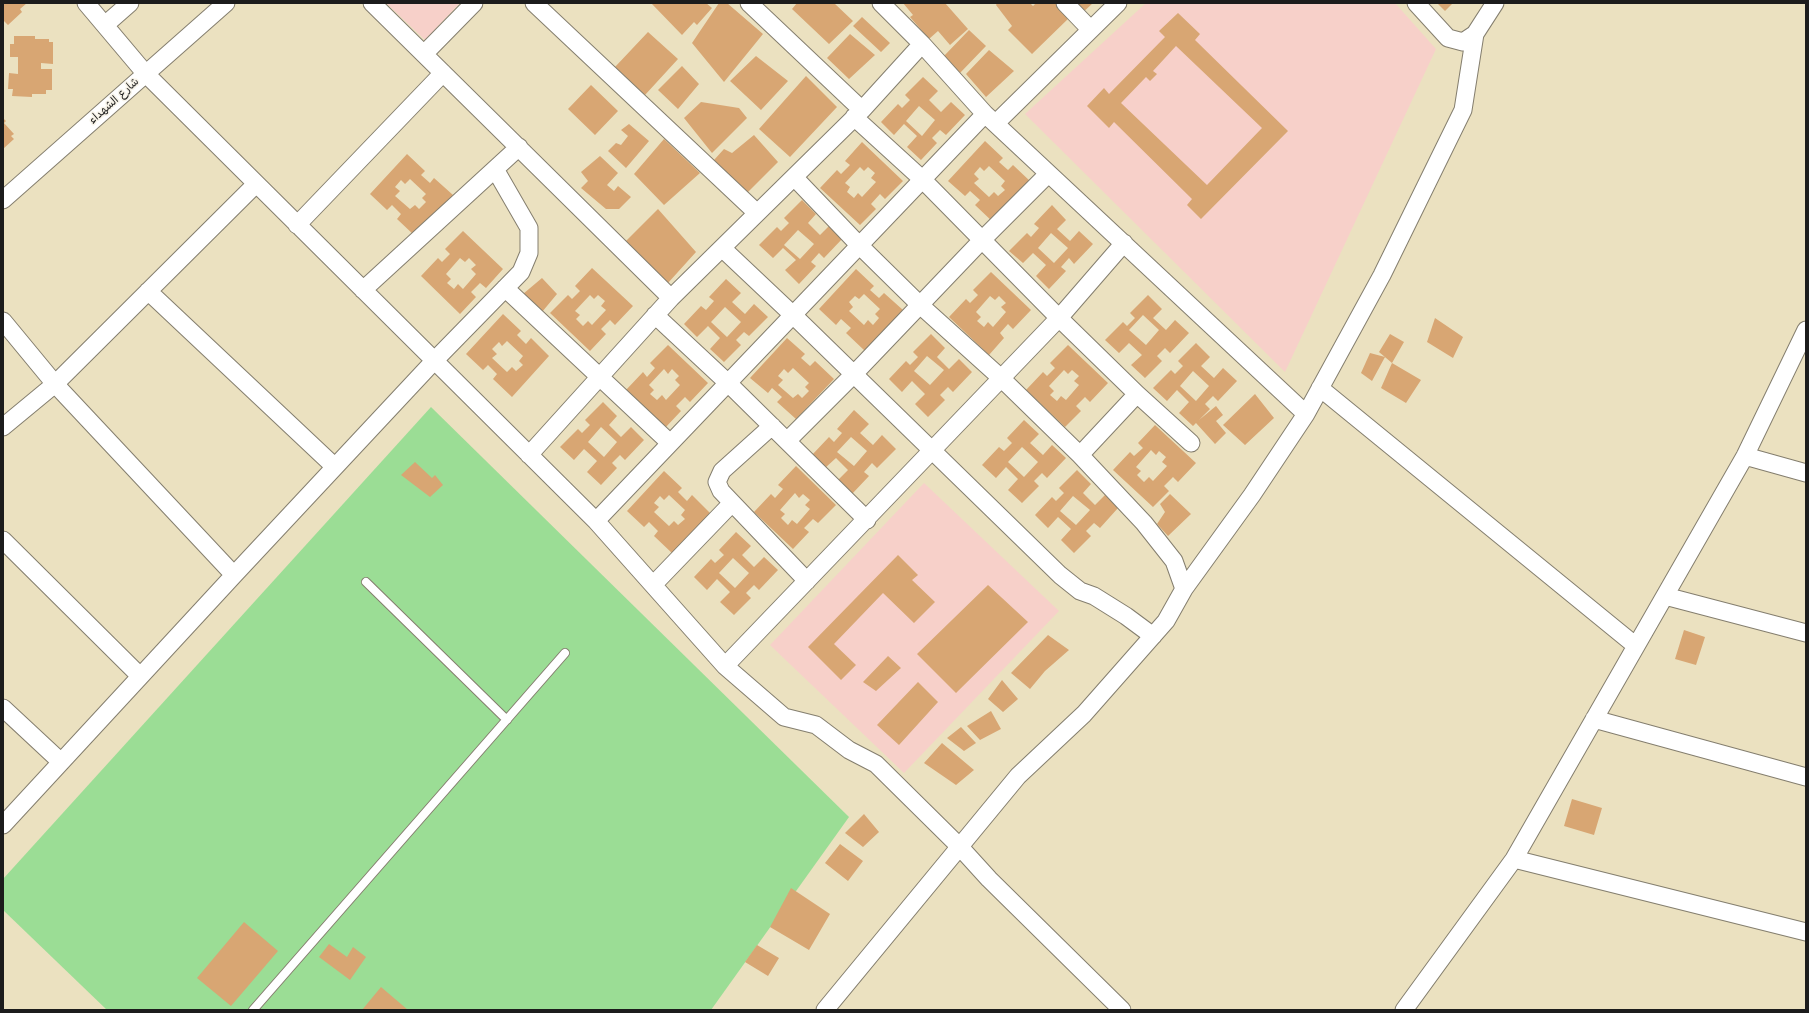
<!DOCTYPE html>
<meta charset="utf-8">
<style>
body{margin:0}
#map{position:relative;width:1809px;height:1013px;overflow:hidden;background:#ebe1c0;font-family:"Playpen Sans",sans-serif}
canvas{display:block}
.frame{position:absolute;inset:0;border:4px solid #1c1c1c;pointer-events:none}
</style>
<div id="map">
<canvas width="1809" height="1013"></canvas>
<div class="frame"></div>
</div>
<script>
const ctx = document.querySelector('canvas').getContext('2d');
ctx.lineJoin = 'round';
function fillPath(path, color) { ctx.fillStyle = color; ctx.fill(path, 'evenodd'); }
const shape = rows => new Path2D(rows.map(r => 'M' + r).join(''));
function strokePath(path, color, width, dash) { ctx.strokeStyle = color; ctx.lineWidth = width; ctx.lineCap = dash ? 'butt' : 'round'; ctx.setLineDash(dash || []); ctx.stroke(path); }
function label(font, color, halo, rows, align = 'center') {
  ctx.font = font + ' "Playpen Sans","Playpen Sans Arabic",sans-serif'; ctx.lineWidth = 3; ctx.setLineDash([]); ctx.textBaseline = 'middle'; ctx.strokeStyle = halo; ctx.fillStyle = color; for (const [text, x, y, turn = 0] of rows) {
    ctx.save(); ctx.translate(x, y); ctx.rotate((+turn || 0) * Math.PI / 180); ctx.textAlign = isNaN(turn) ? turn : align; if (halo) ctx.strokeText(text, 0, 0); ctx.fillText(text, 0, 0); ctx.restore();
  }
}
fillPath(shape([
 [386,3,460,3,425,40],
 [1146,3,1395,3,1436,49,1285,372,1025,114],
 [924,483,1059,611,904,773,770,645]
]), '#f7d0c9');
fillPath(shape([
 [431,407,849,817,711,1010,107,1010,3,910,3,879]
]), '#9bdd95');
fillPath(shape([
 [3,3,27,3,20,9,22,12,8,25,3,20],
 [651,3,706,3,712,8,697,25,694,22,682,35],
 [719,3,727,3,763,34,724,82,692,43],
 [797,3,834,3,853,21,829,44,792,9],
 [903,3,945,3,968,29,950,45,938,31,929,39,910,17,913,15],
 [997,3,1030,3,1033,6,1036,3,1056,3,1070,17,1032,54,1008,30,1012,26,996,5],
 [1069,3,1093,3,1080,15],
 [1437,3,1453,3,1445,11],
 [1178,13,1200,34,1195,40,1288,131,1201,219,1187,205,1192,199,1114,122,1109,128,1087,106,1104,88,1109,94,1165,37,1159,31],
 [1176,46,1262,128,1207,185,1121,103,1146,77,1150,81,1157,74,1153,71],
 [862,17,890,43,881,52,853,26],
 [969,30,986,46,960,73,943,57],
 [648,32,678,59,645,95,615,67],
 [850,34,875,55,849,79,827,58],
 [14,36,35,36,35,39,49,39,49,42,53,42,53,64,41,63,41,69,52,69,52,90,46,90,46,94,32,94,32,97,12,96,13,89,8,89,9,73,18,74,18,57,10,57,10,44,14,44],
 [989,50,1014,71,986,97,966,74],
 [756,56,788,81,761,110,730,81],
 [682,66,699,84,678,109,658,90],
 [806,76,837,107,790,157,759,129],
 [923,77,938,91,929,100,941,112,951,102,965,115,946,135,940,130,932,138,937,143,921,160,907,147,917,136,904,124,894,135,881,122,898,104,902,108,910,100,905,95],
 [919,106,935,120,922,136,906,121],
 [591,85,618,111,595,135,568,109],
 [701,102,739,108,747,118,712,153,684,118],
 [3,118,6,121,4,123,14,134,11,136,14,139,3,149],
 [629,124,649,141,626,168,608,151,616,143,621,145,628,136,621,130],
 [754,135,778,162,747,193,714,160,724,149,732,153],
 [664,139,700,173,664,205,634,174],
 [985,141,1003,158,999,162,1008,170,1013,165,1031,182,994,223,975,205,980,200,970,191,965,196,948,181],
 [989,166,1005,181,1001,186,1005,190,998,196,994,192,989,197,974,183,979,179,974,174,980,167,984,171],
 [862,142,903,181,885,199,880,194,871,204,876,209,860,225,820,188,837,170,841,174,850,165,845,161],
 [860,167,864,171,868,167,875,173,871,178,876,182,862,197,858,193,854,198,847,192,850,187,845,183],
 [407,154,425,171,421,175,430,183,434,178,453,195,415,236,397,219,401,214,392,205,387,210,370,194],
 [410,179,426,194,422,198,426,202,419,209,415,205,410,209,395,196,400,191,395,187,401,180,405,184],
 [600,156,618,173,607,185,614,191,618,186,631,197,619,209,606,209,581,188,588,181,581,172],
 [802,200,816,214,808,223,820,235,829,226,843,238,824,258,819,253,811,262,816,266,799,284,785,270,796,260,783,248,773,258,759,245,777,227,781,231,789,223,784,218],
 [798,230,814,244,800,259,784,245],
 [1052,205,1066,220,1057,229,1070,241,1079,231,1093,244,1074,264,1069,258,1061,267,1066,271,1049,289,1036,276,1046,265,1033,253,1023,263,1009,251,1027,233,1031,237,1039,228,1034,224],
 [1051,233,1068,248,1054,263,1038,248],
 [658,209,696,252,668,283,625,242],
 [463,231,503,269,486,288,480,283,471,292,476,297,460,314,421,276,438,258,442,262,450,254,445,249],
 [460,258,465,262,469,258,476,265,471,269,476,274,463,289,458,284,454,289,447,283,451,279,446,274],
 [592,268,633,306,615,325,610,320,601,329,606,334,590,351,550,313,568,295,572,299,580,291,575,286],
 [590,295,594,299,598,295,605,301,601,306,606,310,592,325,588,321,583,326,576,319,580,315,575,311],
 [856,269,874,286,870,290,879,298,884,293,903,310,865,351,846,333,851,328,841,319,836,325,819,309],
 [864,294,880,309,875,314,879,318,873,325,868,320,864,325,849,311,853,307,849,302,855,296,859,299],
 [991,272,1031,310,1013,329,1008,324,1000,333,1004,338,989,355,949,317,966,299,970,303,978,295,973,290],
 [990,296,995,300,999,296,1006,303,1001,307,1006,312,993,327,988,322,984,327,977,321,981,317,976,312],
 [542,278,557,294,542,312,523,294],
 [726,279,741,293,732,302,745,314,754,304,768,317,749,336,744,332,736,340,741,345,724,362,710,349,720,338,708,326,697,337,684,324,701,306,706,310,714,301,709,297],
 [725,307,741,322,727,337,711,322],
 [1148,295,1162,309,1153,318,1166,330,1175,320,1189,333,1170,353,1165,348,1157,356,1162,361,1145,378,1131,365,1142,355,1129,343,1119,353,1105,340,1123,322,1127,326,1135,318,1130,313],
 [1143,315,1159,330,1146,345,1129,330],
 [503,314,521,331,517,335,526,344,531,338,549,356,512,397,493,379,497,374,488,365,483,370,466,354],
 [507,341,523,356,519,361,523,365,516,371,512,367,507,372,492,358,497,354,492,349,499,342,502,346],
 [1435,318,1463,337,1453,358,1427,342],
 [931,334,945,348,937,357,949,369,959,359,972,372,953,392,948,387,940,395,945,400,928,417,915,404,925,394,912,381,902,392,889,379,906,361,910,365,918,357,913,352],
 [927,356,944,370,930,385,914,371],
 [1390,334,1404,342,1392,363,1421,380,1406,403,1381,388,1392,363,1379,352],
 [787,338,805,354,801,358,810,366,815,361,834,379,796,419,777,402,782,397,772,388,768,393,750,378],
 [793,368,809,383,805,387,809,391,802,398,798,394,793,398,778,385,783,380,778,376,784,369,788,373],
 [1196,343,1210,357,1201,366,1214,378,1223,368,1237,381,1218,401,1213,396,1205,404,1210,409,1199,420,1216,406,1223,415,1216,421,1226,433,1215,444,1196,423,1193,426,1179,413,1189,402,1177,390,1167,401,1153,388,1171,370,1175,374,1183,366,1178,361],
 [1193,371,1209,386,1196,401,1180,386],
 [668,345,708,383,690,402,685,397,676,406,681,411,665,428,626,390,643,372,647,377,655,368,650,363],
 [664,369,668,374,672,369,679,376,675,380,680,385,666,400,662,395,657,400,650,394,654,390,649,385],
 [1068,345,1108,383,1090,402,1085,397,1076,406,1081,411,1065,427,1026,390,1043,372,1047,376,1055,368,1050,363],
 [1064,370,1068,374,1072,370,1079,376,1074,381,1079,385,1066,400,1061,396,1057,401,1050,395,1054,391,1049,386],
 [1370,353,1385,357,1372,381,1361,373],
 [1255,394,1274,418,1245,445,1223,425],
 [603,402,617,416,609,425,621,437,631,427,644,440,625,460,620,455,612,463,617,468,601,485,587,472,597,461,584,449,574,460,560,447,578,429,582,433,590,425,585,420],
 [601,427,617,442,604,457,588,442],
 [854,410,869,424,860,433,873,445,882,435,896,449,877,468,872,463,864,472,869,476,852,494,838,480,848,470,836,458,825,468,812,455,829,437,834,442,842,433,837,429],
 [851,437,867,451,854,466,837,452],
 [1024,420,1039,434,1030,443,1043,455,1052,445,1066,458,1047,478,1042,473,1034,481,1039,486,1022,503,1008,490,1018,479,1006,467,996,478,982,465,999,447,1004,451,1012,443,1007,438],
 [1022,447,1038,462,1024,477,1008,462],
 [1155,425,1196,463,1178,482,1173,477,1164,486,1169,491,1153,507,1113,470,1130,452,1134,456,1143,448,1138,443],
 [1151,450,1156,455,1159,451,1166,457,1162,462,1167,466,1153,481,1149,477,1144,482,1137,475,1141,471,1136,467],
 [415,462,432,478,435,475,443,485,430,497,401,475],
 [796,466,836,505,818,523,813,519,804,528,809,532,793,549,754,512,771,494,775,498,783,489,778,485],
 [795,493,799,498,803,494,810,500,805,505,810,509,797,524,792,520,788,525,781,518,785,514,780,510],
 [1077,470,1091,484,1083,493,1095,505,1105,495,1118,508,1100,528,1094,523,1086,531,1091,536,1074,553,1061,540,1071,529,1058,517,1048,528,1035,515,1052,497,1056,501,1064,493,1059,488],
 [1073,496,1090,510,1076,525,1060,511],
 [664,471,682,488,678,492,687,501,692,495,710,513,673,554,654,536,658,531,649,522,644,527,627,511],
 [669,495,685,510,681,515,685,519,678,525,674,521,669,526,654,512,659,507,654,503,660,496,664,500],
 [1170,494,1191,514,1168,536,1157,524,1165,512,1160,504],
 [736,532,751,546,742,555,754,567,764,557,778,570,759,590,754,585,746,593,751,598,734,615,720,602,730,592,717,579,707,590,694,577,711,559,715,563,724,555,719,550],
 [733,558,749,573,735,588,719,573],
 [898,555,918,575,912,580,935,602,914,623,883,593,834,644,856,665,841,680,808,647],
 [988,585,1028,622,956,693,917,654],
 [1684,630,1705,637,1696,665,1675,659],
 [1048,635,1069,650,1045,671,1030,689,1011,673],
 [888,656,901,668,876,691,863,682],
 [1002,680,1018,699,1003,712,988,699],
 [918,682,938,702,899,745,877,725],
 [991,711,1001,729,980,740,967,726],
 [961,727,976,743,964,751,947,738],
 [942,743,974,770,956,785,924,763],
 [1572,799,1602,808,1594,835,1564,826],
 [864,814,879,832,863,847,845,833],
 [840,844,863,861,848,881,825,863],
 [791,888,830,914,809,950,770,927],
 [244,922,278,951,231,1006,197,978],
 [329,944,347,957,353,947,366,957,350,980,319,957],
 [757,945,779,958,768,976,745,962],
 [381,987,408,1010,362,1010]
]), '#d8a673');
const service = shape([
 [366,582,507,720],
 [253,1010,565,653]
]);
const minor = shape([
 [86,3,145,73,596,521,725,666,784,717,816,725,849,750,876,764,959,846,989,879,1122,1010],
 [372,3,671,298],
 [534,3,757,213],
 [749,3,862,110],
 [881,3,922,44,985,114,1306,414],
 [1065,3,1090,29],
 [1416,3,1448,38,1463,42,1475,34,1495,3],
 [105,25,130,3],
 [424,54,474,3],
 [854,117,922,179,1059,318,1137,394,1191,443],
 [996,123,1118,3],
 [794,177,859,245,920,305,1001,378,1080,455,1144,523,1174,561,1184,589],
 [3,200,226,3],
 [297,225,443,73],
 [722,248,793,315,1060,575,1080,591,1094,596,1126,616,1153,636],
 [505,288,670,443],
 [363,290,519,147],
 [148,291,335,467],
 [655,315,728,383,867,520],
 [3,321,55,384,234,575],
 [1320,388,1636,646],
 [772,426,722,471,717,482,721,491,807,581],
 [3,427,55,384,256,184],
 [787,441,854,374,982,240,1048,174],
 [529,455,671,298,862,110,922,44],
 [1080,455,1137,394],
 [1745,456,1806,473],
 [596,521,985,114],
 [3,540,140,676],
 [653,585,732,503],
 [1665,596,1806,633],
 [725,666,1059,318,1124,243],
 [3,708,61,762],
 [1594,719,1806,777],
 [3,825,234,575,434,361,521,272,529,253,529,228,495,169],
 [1514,859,1806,932],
 [825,1010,1018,776,1084,714,1166,621,1184,589,1252,495,1306,414,1382,275,1463,110,1475,34],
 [1404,1010,1514,859,1745,456,1806,330]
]);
strokePath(service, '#847e6e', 10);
strokePath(minor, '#847e6e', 19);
strokePath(service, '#fff', 8);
strokePath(minor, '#fff', 17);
label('11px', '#1c1c1c', '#f7f3e8', [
 ["شارع الشهداء",114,101,-42]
]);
</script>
